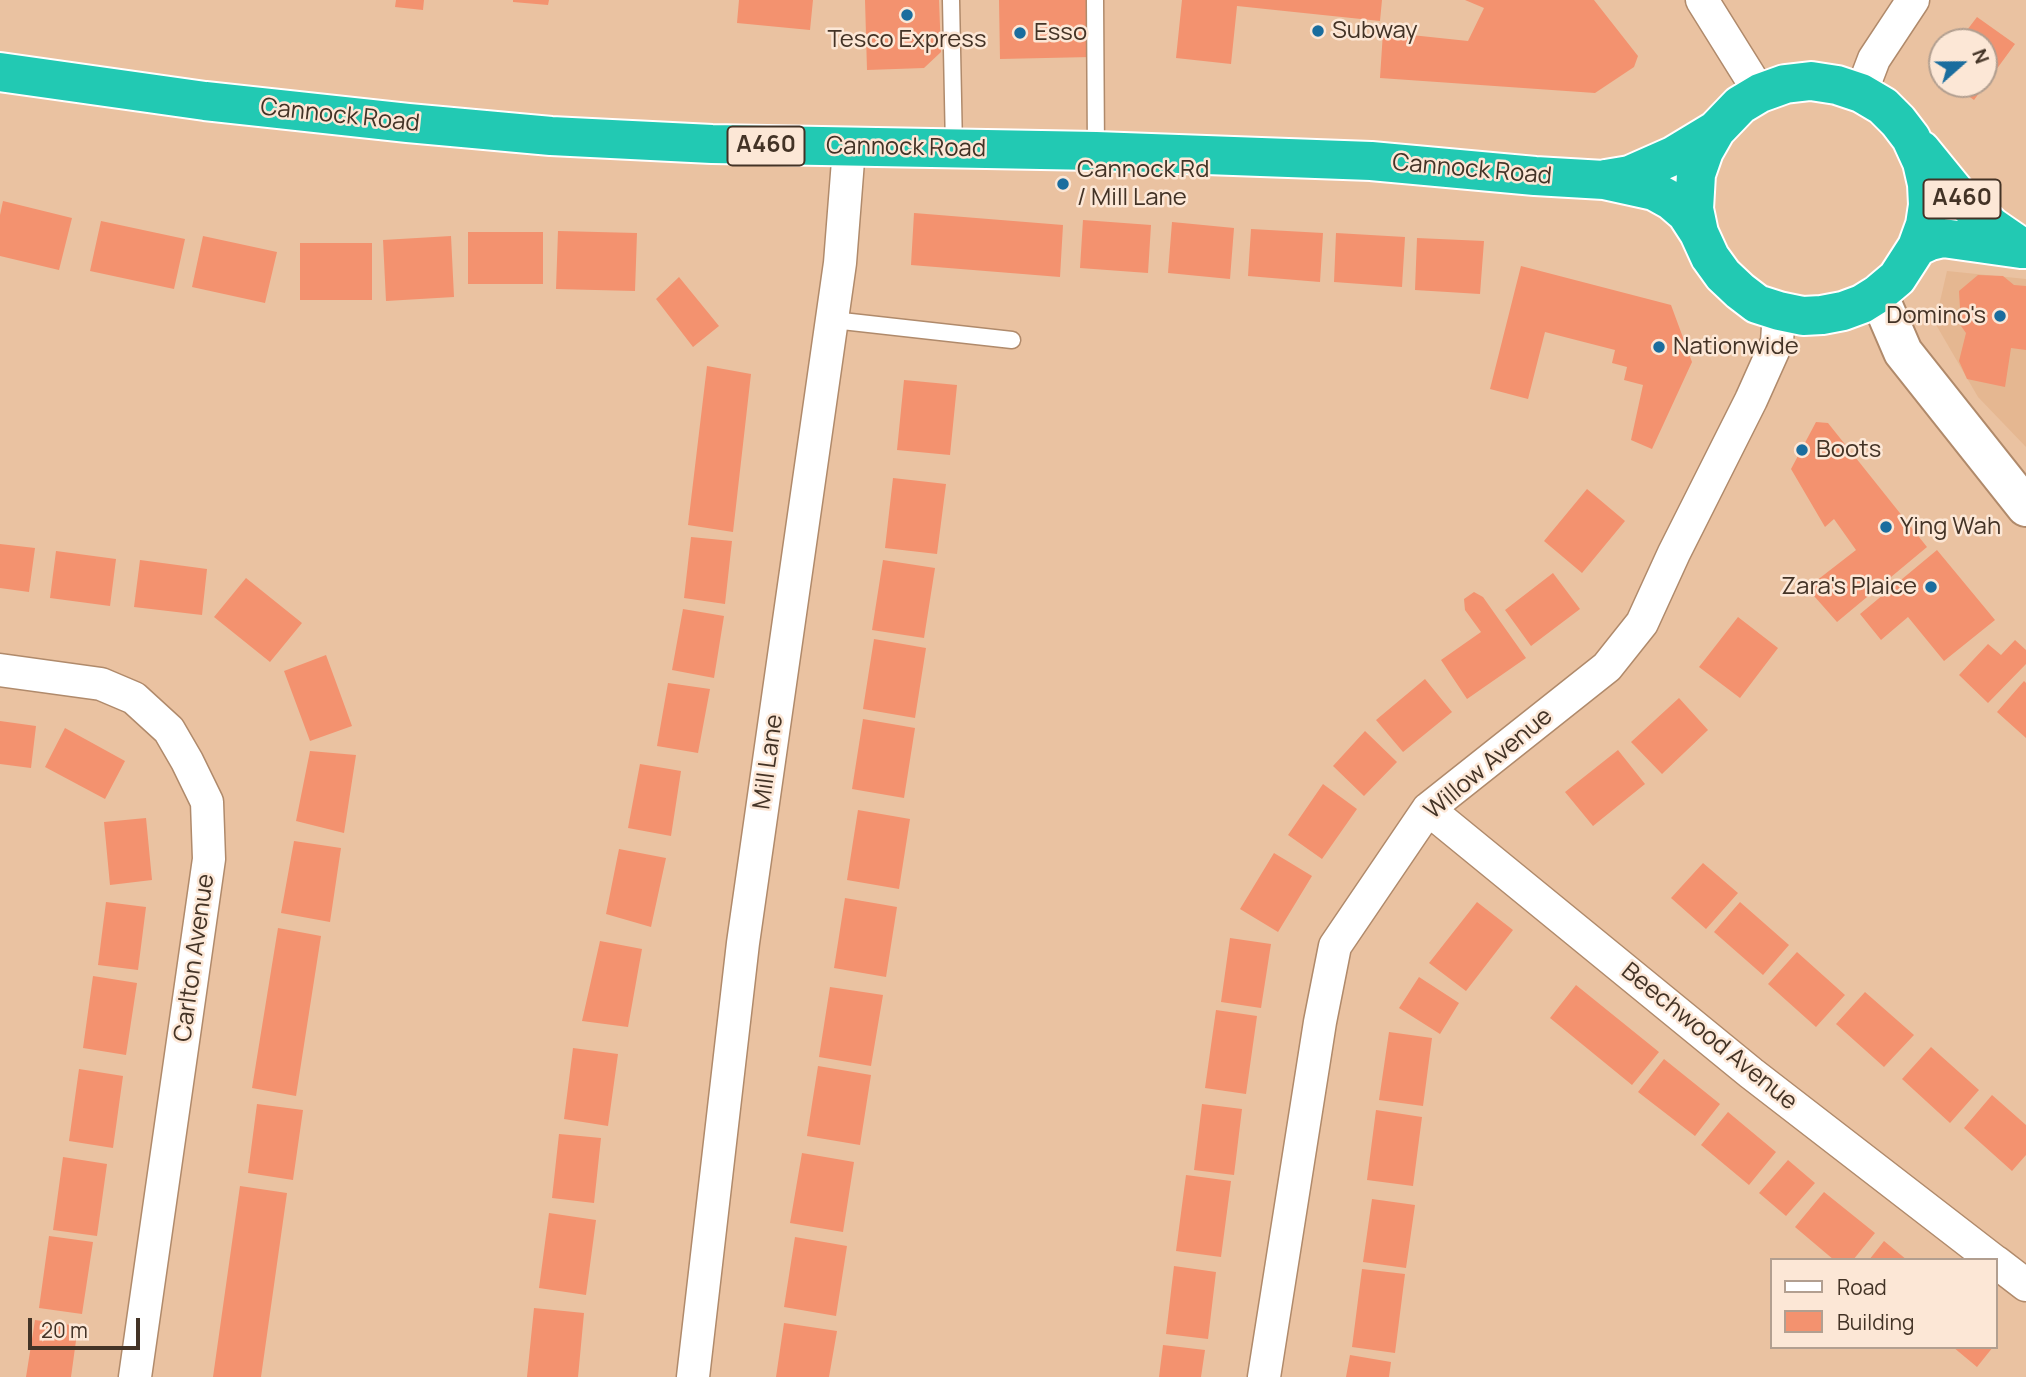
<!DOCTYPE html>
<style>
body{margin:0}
#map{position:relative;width:2026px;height:1377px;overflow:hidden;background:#eac2a1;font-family:Manrope,sans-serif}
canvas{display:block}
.legend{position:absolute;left:1770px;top:1258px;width:228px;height:91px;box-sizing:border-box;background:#fce7d6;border:2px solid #b29f90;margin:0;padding:9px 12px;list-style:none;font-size:21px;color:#433326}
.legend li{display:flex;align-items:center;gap:14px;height:35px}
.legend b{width:35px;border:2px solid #b29f90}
.north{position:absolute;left:1928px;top:28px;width:70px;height:70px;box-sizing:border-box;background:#fce7d6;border:2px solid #b29f90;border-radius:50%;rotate:69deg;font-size:19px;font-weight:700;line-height:28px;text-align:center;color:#433326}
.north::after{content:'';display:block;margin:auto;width:24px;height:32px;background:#1a6d9e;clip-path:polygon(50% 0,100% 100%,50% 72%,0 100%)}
.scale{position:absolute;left:28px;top:1318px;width:112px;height:32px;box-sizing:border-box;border:4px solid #433326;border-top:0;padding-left:9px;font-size:21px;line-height:24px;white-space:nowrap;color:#433326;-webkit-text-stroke:5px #fce7d6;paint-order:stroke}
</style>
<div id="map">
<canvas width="2026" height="1377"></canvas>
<ul class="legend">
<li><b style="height:9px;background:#fff"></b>Road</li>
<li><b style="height:19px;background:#f3926f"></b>Building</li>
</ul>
<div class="north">N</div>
<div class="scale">20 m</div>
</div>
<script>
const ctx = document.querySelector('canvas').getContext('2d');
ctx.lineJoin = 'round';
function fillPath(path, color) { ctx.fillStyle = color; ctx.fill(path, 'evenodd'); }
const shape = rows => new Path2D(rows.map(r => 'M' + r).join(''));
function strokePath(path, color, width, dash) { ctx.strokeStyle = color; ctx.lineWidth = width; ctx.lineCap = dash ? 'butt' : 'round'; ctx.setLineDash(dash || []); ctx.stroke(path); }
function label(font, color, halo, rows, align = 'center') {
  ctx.font = font + ' Manrope,sans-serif'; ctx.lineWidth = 5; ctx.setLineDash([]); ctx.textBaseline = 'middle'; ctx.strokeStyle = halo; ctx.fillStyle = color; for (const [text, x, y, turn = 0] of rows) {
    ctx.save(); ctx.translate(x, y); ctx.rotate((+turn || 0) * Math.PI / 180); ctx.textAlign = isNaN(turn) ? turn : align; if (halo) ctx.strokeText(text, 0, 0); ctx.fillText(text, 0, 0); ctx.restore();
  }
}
fillPath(shape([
 [1947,271,2026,279,2026,447,1978,397,1935,323]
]), '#e5b791');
fillPath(shape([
 [396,0,424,0,423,10,395,7],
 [513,0,549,0,548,5,513,2],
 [739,0,813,0,810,30,737,23],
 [865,0,939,0,941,52,924,68,867,70],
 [999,0,1090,0,1091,57,1000,59],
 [1182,0,1382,0,1380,21,1237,6,1231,64,1176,58],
 [1465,0,1594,0,1638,56,1634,67,1595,93,1380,78,1383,32,1468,41,1484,8],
 [1977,17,2015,44,1974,100,1952,84,1984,84,1984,42,1958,42],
 [3,201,72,218,59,270,0,256,0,215],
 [914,213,1063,225,1060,277,911,265],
 [1083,220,1151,225,1148,273,1080,268],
 [101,221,185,239,174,289,90,271],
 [1172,222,1234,228,1230,279,1168,273],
 [1251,229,1323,233,1320,282,1248,276],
 [558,231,637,233,635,291,556,289],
 [468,232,543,232,543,284,468,284],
 [1336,233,1405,237,1402,287,1334,282],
 [203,236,277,252,265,303,192,287],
 [451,236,454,297,386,301,383,240],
 [1417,238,1484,241,1480,294,1415,290],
 [300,243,372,243,372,300,300,300],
 [1521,266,1671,305,1692,362,1652,449,1631,440,1643,385,1624,380,1627,367,1612,363,1615,350,1545,332,1528,399,1490,389],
 [1978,275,2003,276,2014,285,2026,286,2026,350,2011,348,2005,387,1967,379,1959,361,1966,333,1961,326,1959,291],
 [679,277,719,326,693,347,656,299],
 [707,366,751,374,733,532,688,525],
 [904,380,957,385,950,455,897,450],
 [1816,422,1828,423,1927,547,1837,622,1807,588,1856,550,1834,519,1825,527,1791,469],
 [893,478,946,484,937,554,885,548],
 [1587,489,1625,521,1582,573,1544,541],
 [691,537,732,541,725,604,684,598],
 [0,544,35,548,29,592,0,588],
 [1937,550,1995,620,1944,661,1908,617,1881,640,1860,614],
 [56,551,116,559,110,606,50,598],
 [140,560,207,569,202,615,134,607],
 [883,560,935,568,924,638,872,630],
 [1553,573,1580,609,1531,646,1505,610],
 [246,578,302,623,270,662,214,617],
 [1474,592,1483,597,1526,658,1467,699,1441,660,1481,632,1465,610,1464,599],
 [683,609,724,616,714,678,672,670],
 [1738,617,1778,648,1740,698,1699,667],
 [874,639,926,648,915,718,863,709],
 [2015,640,2026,650,2026,664,1988,703,1959,675,1988,644,2001,655],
 [326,655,352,726,310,741,284,671],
 [1425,679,1452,712,1403,752,1376,720],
 [2024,681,2026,683,2026,738,1997,712],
 [668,683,710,689,698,753,657,746],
 [1679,698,1708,730,1662,774,1631,742],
 [863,719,915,728,904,798,852,789],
 [0,721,36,726,31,768,0,764],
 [65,728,125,761,105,799,45,767],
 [1365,731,1397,762,1364,796,1333,766],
 [1618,750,1645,784,1593,826,1565,792],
 [310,751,356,755,344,833,296,821],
 [640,764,681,771,671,836,628,828],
 [1323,784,1357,809,1322,859,1288,835],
 [858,810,910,819,899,889,847,880],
 [146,818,152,880,110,885,104,822],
 [294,841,341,848,330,922,281,913],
 [619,849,666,858,651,927,606,914],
 [1274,853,1312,876,1278,932,1240,909],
 [1703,863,1738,893,1706,929,1671,898],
 [845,898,897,907,886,977,834,968],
 [106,902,146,907,138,970,98,965],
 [1477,902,1513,930,1466,991,1429,963],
 [1740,902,1789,945,1763,975,1714,932],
 [278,928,321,936,296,1096,252,1088],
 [1230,938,1271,944,1261,1008,1221,1002],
 [600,941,642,949,628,1027,582,1021],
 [1797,952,1845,995,1816,1027,1768,984],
 [93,976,137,983,126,1055,83,1048],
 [1419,977,1459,1003,1440,1034,1399,1008],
 [1576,985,1659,1052,1632,1085,1550,1018],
 [830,987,883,995,871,1066,819,1057],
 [1865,992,1914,1035,1884,1067,1836,1024],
 [1216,1010,1257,1016,1246,1094,1205,1088],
 [1389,1032,1432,1038,1423,1106,1379,1100],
 [1931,1047,1979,1090,1950,1123,1902,1079],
 [573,1048,618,1054,608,1126,564,1119],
 [1664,1059,1720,1104,1695,1136,1638,1092],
 [818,1066,871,1075,860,1145,807,1136],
 [79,1069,123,1076,113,1148,69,1141],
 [1992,1095,2026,1125,2026,1155,2012,1171,1964,1128],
 [257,1104,303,1110,293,1180,248,1173],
 [1202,1104,1242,1109,1234,1175,1194,1170],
 [1376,1110,1422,1117,1413,1186,1367,1180],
 [1728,1112,1776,1152,1749,1185,1701,1145],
 [559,1134,601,1138,594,1203,552,1198],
 [802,1153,854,1162,843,1232,790,1223],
 [63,1157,107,1164,97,1236,53,1230],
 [1788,1160,1815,1183,1786,1216,1759,1193],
 [1186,1175,1231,1181,1221,1257,1176,1251],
 [240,1186,287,1193,261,1377,213,1377],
 [1824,1192,1875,1233,1853,1260,1834,1260,1795,1227],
 [1372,1199,1415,1205,1406,1268,1363,1262],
 [549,1213,596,1220,586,1295,539,1288],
 [49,1236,93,1242,82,1314,39,1308],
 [795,1237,847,1246,836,1316,784,1307],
 [1884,1241,1907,1260,1869,1260],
 [1174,1266,1216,1272,1208,1339,1166,1334],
 [1362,1269,1405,1274,1395,1353,1352,1347],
 [534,1308,584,1313,578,1377,527,1377],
 [35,1320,78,1326,71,1377,26,1377],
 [784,1323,837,1331,829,1377,776,1377],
 [1163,1345,1205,1350,1201,1377,1159,1377],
 [1953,1347,1993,1347,1977,1367],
 [1350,1355,1391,1362,1389,1377,1346,1377]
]), '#f3926f');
const lane = shape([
 [951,0,954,148],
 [1095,0,1096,151],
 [833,320,1012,340]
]);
const street = shape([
 [1702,0,1760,93],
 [1861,93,1874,59,1913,0],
 [0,670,101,684,134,698,169,730,187,761,207,802,209,859,135,1377],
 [1428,809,1751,1073,1993,1260],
 [1996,1262,2026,1285],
 [693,1377,743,943,840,263,849,148],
 [1264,1377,1320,1022,1335,946,1428,809,1607,667,1642,623,1674,553,1751,400,1777,342,1779,311]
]);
const secondary = shape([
 [1878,294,1903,352,2026,507]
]);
const highway = shape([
 [0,72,205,101,408,123,551,136,712,144,1096,151,1371,161,1535,176,1604,180,1654,191,1672,201,1686,213,1699,233,1710,257,1723,275,1740,291,1757,304,1779,311,1803,316,1822,315,1843,311,1862,304,1878,294,1897,278,1917,247,1925,225,1928,205,1927,184,1922,162,1911,138,1898,121,1883,106,1861,93,1837,85,1811,81,1785,84,1760,93,1740,105,1716,130,1704,151,1696,174,1694,209,1699,233],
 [1921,150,1956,193,1992,227,2024,249],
 [1606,179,1630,175,1673,156,1716,130],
 [1917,247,1930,241,1943,238,2021,249]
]);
strokePath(lane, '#b08a6b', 19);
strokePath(street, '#b08a6b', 35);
strokePath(secondary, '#b08a6b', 42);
strokePath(highway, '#fff', 42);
strokePath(lane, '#fff', 16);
strokePath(street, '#fff', 32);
strokePath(secondary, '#fff', 38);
strokePath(highway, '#22c9b3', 38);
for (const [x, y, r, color] of [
 [907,15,7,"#1a6d9e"],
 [1318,31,7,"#1a6d9e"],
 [1020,33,7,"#1a6d9e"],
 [1063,184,7,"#1a6d9e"],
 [2000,316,7,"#1a6d9e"],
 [1659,347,7,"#1a6d9e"],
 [1802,450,7,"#1a6d9e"],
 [1886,527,7,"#1a6d9e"],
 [1931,587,7,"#1a6d9e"]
]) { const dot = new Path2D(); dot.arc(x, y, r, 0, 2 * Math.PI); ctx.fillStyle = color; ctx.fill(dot); strokePath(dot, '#fce7d6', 2.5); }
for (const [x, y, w] of [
 [766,146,77],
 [1962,199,77]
]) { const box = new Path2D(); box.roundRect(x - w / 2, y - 19.5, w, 39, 5); ctx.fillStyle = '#fce7d6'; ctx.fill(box); strokePath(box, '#433326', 2); }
label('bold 23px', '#433326', null, [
 ["A460",766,146],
 ["A460",1962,199]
]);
label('24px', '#433326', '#fce7d6', [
 ["Subway",1332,31],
 ["Esso",1034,33],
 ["Tesco Express",907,40,"center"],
 ["Cannock Rd",1077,170],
 ["/ Mill Lane",1077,198],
 ["Domino's",1986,316,"right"],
 ["Nationwide",1673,347],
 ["Boots",1816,450],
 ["Ying Wah",1900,527],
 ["Zara's Plaice",1917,587,"right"]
], 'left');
label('24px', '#433326', '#fce7d6', [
 ["Cannock Road",340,116,6],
 ["Cannock Road",906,148,1],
 ["Cannock Road",1472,170,5],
 ["Mill Lane",769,762,-82],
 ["Willow Avenue",1489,764,-40],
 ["Carlton Avenue",195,958,-82],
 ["Beechwood Avenue",1709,1037,39]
]);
</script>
